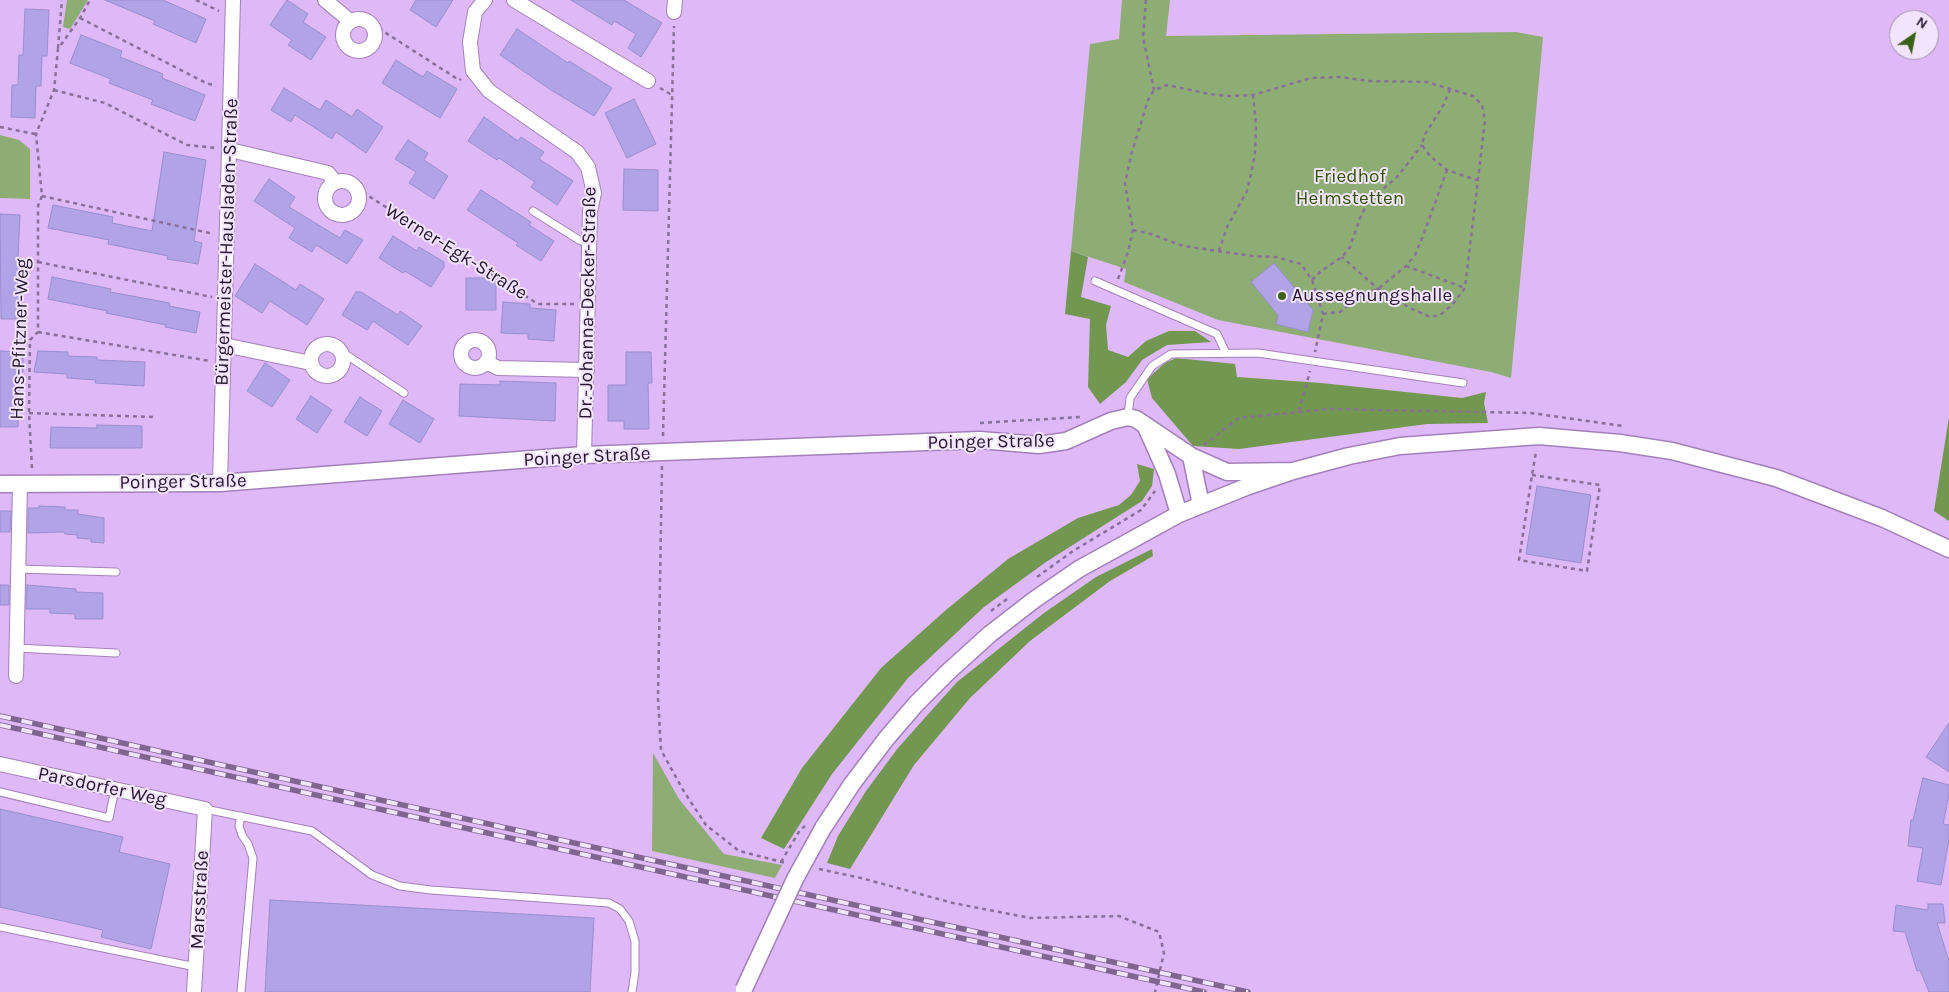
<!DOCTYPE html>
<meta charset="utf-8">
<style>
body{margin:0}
#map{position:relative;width:1949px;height:992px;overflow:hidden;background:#deb8f7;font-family:Karla,sans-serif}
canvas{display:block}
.north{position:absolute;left:1889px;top:10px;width:50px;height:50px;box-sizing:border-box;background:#f3e4fd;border:1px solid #a192aa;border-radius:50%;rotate:33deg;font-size:14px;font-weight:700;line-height:20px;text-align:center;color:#25162d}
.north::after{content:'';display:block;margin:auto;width:18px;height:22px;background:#3e6119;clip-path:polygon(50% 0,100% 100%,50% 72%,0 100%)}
</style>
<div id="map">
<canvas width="1949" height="992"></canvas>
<div class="north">N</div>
</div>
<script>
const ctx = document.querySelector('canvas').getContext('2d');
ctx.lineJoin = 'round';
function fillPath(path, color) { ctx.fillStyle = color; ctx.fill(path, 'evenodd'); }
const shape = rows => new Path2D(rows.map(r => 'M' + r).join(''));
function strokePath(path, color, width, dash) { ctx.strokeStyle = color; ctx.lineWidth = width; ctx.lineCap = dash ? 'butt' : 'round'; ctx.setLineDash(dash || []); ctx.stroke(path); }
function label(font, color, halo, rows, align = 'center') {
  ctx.font = font + ' Karla,sans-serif'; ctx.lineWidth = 4; ctx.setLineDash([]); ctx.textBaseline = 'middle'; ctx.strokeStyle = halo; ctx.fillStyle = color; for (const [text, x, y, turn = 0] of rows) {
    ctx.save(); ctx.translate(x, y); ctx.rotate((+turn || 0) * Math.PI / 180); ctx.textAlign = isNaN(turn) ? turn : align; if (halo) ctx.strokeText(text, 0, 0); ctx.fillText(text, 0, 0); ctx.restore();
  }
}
fillPath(shape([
 [67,0,88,0,70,29,63,27],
 [1122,0,1170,0,1166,36,1516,32,1543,37,1511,378,1491,372,1218,320,1124,282,1126,269,1071,251,1090,44,1119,39],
 [0,135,19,140,30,149,30,199,0,198],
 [653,753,679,799,724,854,782,865,775,878,652,851]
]), '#8ead75');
fillPath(shape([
 [1071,251,1088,257,1081,297,1111,306,1106,325,1108,350,1128,357,1146,341,1169,331,1195,331,1211,342,1167,345,1142,360,1126,382,1100,404,1088,387,1090,319,1065,314],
 [1176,358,1235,364,1237,377,1321,383,1462,398,1486,392,1484,403,1488,423,1427,424,1239,449,1193,446,1152,398,1147,379,1165,363],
 [1949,417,1949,521,1934,511],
 [1137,464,1154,469,1152,486,1142,501,1046,562,984,607,908,678,832,774,784,849,761,838,802,768,881,668,946,610,1008,559,1078,518,1119,505,1131,495,1140,481],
 [1152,549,1153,556,1110,581,1030,641,970,698,914,765,850,869,827,863,838,836,866,791,898,748,957,682,1044,613,1096,577]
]), '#719750');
const building = shape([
 [105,0,163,0,206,19,196,43,153,24,155,21,105,0],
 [287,0,308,14,303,22,326,37,311,60,288,45,292,40,270,25,287,0],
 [416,0,453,0,436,27,410,10,416,0],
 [571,0,624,0,662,23,641,57,628,48,636,34,614,21,612,25,571,0],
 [25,9,49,10,47,56,42,56,41,86,36,86,35,118,11,117,12,85,18,85,19,55,23,55,25,9],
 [517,29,568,63,569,61,612,88,594,116,551,90,500,55,517,29],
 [81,35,122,51,120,57,163,74,162,78,205,95,195,121,151,104,153,100,109,83,111,79,70,63,81,35],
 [396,60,423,77,427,71,457,89,440,118,382,83,396,60],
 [284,88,320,110,326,100,352,117,357,109,383,127,366,153,336,132,332,139,295,115,291,122,271,110,284,88],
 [634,99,656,144,627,158,605,113,634,99],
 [484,117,518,141,521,137,544,152,539,159,573,181,557,205,531,187,535,182,499,158,497,160,468,141,484,117],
 [408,140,428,153,424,160,448,176,434,199,409,183,416,172,395,159,408,140],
 [164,152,206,160,194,241,202,243,198,264,167,259,168,256,108,244,109,240,48,228,53,205,113,217,112,223,152,231,164,152],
 [624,169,658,170,658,211,623,210,624,169],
 [269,179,295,197,289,207,340,238,345,230,363,240,347,264,316,245,312,252,289,238,295,228,254,201,269,179],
 [481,190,531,222,529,225,554,241,541,261,516,245,518,243,467,210,481,190],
 [0,214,20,215,18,260,24,260,23,319,1,319,0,214],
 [393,236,417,251,419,247,444,262,444,267,431,287,405,271,403,273,379,258,393,236],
 [1274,263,1313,310,1308,332,1276,324,1278,315,1251,282,1274,263],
 [255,264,296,290,300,284,324,299,307,325,270,301,262,313,235,296,255,264],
 [52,277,111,289,110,292,170,303,169,306,200,312,196,333,165,327,166,325,106,313,107,311,48,299,52,277],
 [466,278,496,278,496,310,466,310,466,278],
 [356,292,361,292,398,315,400,311,422,326,408,345,373,321,367,330,342,315,356,292],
 [503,302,530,304,530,308,556,310,554,341,528,339,528,334,501,333,503,302],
 [0,351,23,352,23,372,20,372,18,427,0,427,0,351],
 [38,351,68,352,68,356,97,357,97,360,145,362,144,386,95,383,96,380,67,378,67,374,34,372,38,351],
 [626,352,651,352,652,383,648,383,649,429,624,429,624,421,608,421,608,385,626,385,626,352],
 [265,363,290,380,272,407,247,391,265,363],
 [500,381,556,383,555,421,459,416,460,384,500,385,500,381],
 [311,396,332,410,317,433,296,419,311,396],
 [360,397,382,411,367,436,344,422,360,397],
 [403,400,434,419,420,443,389,424,403,400],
 [97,425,142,426,142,448,50,448,51,427,97,428,97,425],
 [1537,486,1591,495,1581,563,1526,554,1537,486],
 [39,506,65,507,65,510,78,510,78,514,104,518,104,543,91,542,91,539,77,538,78,535,65,534,64,532,28,533,28,508,38,508,39,506],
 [0,511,11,511,10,532,0,532,0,511],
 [0,585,9,585,9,605,0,605,0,585],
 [27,585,76,589,76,592,103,593,103,619,75,619,75,614,50,613,50,609,26,609,27,585],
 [1949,723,1949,772,1926,757,1949,723],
 [1923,778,1949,785,1949,795,1943,824,1949,825,1949,839,1941,885,1917,881,1923,848,1908,846,1911,820,1913,820,1923,778],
 [0,809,123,837,119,852,170,864,151,949,101,937,103,930,0,907,0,809],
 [270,900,594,918,590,992,265,992,270,900],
 [1928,904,1943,904,1945,923,1937,923,1949,961,1949,992,1929,992,1920,970,1917,971,1905,932,1893,931,1896,905,1928,910,1928,904]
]);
fillPath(building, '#b0a4e6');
strokePath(building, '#998ece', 1);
const service = shape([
 [533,211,579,240,590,244],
 [1095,281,1217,334,1226,353],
 [342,352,404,393],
 [1128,416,1130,398,1152,366,1171,354,1258,353,1463,383],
 [18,569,116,572],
 [16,648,116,653],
 [0,792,109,818,115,789],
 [205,809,312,831,372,875,400,886,431,890,609,903,620,909,629,921,635,941,635,972,632,992],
 [0,927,196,967],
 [241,992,253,858,248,844,242,835,239,826,241,816]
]);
const minor = shape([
 [325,0,350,21],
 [485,0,475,12,470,42,473,71,489,91,577,152,588,167,594,193,590,211,584,455],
 [514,0,648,81],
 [674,12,675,0],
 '343 35a16 16 0 1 1 32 0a16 16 0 1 1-32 0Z',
 [230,150,328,173,335,182],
 '325 198a17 17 0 1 1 34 0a17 17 0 1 1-34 0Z',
 '461 354a14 14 0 1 1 28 0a14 14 0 1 1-28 0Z',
 '311 360a16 16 0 1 1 32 0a16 16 0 1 1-32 0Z',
 [224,345,311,363],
 [486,362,498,368,587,370],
 [220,483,233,0],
 [16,676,20,484],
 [0,764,205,809,194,992]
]);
const tertiary = shape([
 [1146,427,1167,474,1179,514],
 [1191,456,1201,505],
 [0,484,220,483,584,455,980,440,1039,445,1066,441,1111,421,1128,417,1136,419,1191,456,1227,472,1293,471],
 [823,828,852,784,886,739,916,704,948,672,990,634,1034,600,1079,569,1179,514,1246,487,1293,471,1349,456,1400,446,1539,436,1620,443,1672,451,1776,478,1882,518,1949,549]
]);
strokePath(service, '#a480ba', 9);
strokePath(minor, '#a480ba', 16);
strokePath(tertiary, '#a480ba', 19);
strokePath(shape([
 [196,0,219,11],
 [1146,0,1143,37,1154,90],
 [80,18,206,83,216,86],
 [372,24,459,80,461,79],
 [58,48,62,0],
 [660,88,672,95],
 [1450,89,1444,104,1424,136,1422,145,1430,156,1447,170,1477,180],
 [54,90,105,103,187,145,216,148],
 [0,127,35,134],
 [356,188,538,304,574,304],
 [42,196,214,234],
 [1133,230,1151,234,1183,246,1252,256,1276,257,1301,264,1312,280,1323,314,1315,352],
 [1219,251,1227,227,1247,191,1251,174,1255,153,1256,125,1253,95],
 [38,262,212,297],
 [1406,266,1465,288],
 [1118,279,1128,252,1133,230,1125,184,1131,155,1148,100,1154,90,1167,85,1209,94,1229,96,1253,95,1311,78,1340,77,1369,81,1427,82,1473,96,1482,105,1485,121,1465,288,1452,305,1440,315,1430,317,1410,308,1378,289,1342,257],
 [1312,280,1321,271,1342,257,1350,247,1360,218,1368,202,1398,176,1422,145],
 [1323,314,1340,312,1362,294,1378,289,1406,266,1415,255,1423,236,1447,170],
 [38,332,210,361],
 [1299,411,1310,371],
 [29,413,154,417],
 [980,423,1080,417],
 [663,436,674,26],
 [1204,445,1239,418,1329,409,1531,413,1623,426],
 [662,466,658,698,661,750,683,790,706,825,739,851,786,863],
 [32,468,29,413,30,340,38,332,38,206,42,196,36,134,54,90,58,49,80,18,90,0],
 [1532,475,1600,485,1587,571,1519,560,1532,475,1536,452],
 [1037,577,1073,551,1141,510,1155,491],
 [991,611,1007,599],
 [781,862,800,830,805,826],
 [819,869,861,878,953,903,1030,918,1119,916,1159,932,1164,953,1155,992]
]), '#8a6f9b', 2.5, [4, 4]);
strokePath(service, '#fff', 7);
strokePath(minor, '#fff', 14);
strokePath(tertiary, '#fff', 16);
const rail = shape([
 [0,716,1248,992],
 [0,725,1204,992]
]);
strokePath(rail, '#7f6590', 5.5);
strokePath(rail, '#f3e4fd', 4, [11]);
const tertiaryBridge = shape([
 [744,989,795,879,823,828]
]);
strokePath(tertiaryBridge, '#a480ba', 19, []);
strokePath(tertiaryBridge, '#fff', 16);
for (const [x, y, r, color] of [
 [1282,296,5,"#3e6119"]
]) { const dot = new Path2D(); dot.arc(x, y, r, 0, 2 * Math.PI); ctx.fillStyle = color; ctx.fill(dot); strokePath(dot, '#f3e4fd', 2); }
label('19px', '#2f5200', '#f3e4fd', [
 ["Friedhof",1350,177],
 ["Heimstetten",1350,199]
]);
label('19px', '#25162d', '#f3e4fd', [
 ["Bürgermeister-Hausladen-Straße",227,242,-88],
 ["Werner-Egk-Straße",456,252,32],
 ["Dr.-Johanna-Decker-Straße",588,303,-89],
 ["Hans-Pfitzner-Weg",20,339,-88],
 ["Poinger Straße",991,442,-1],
 ["Poinger Straße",587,457,-3],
 ["Poinger Straße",183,482,-1],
 ["Parsdorfer Weg",102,787,12],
 ["Marsstraße",200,900,-87]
]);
label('19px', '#25162d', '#f3e4fd', [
 ["Aussegnungshalle",1292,296]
], 'left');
</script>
